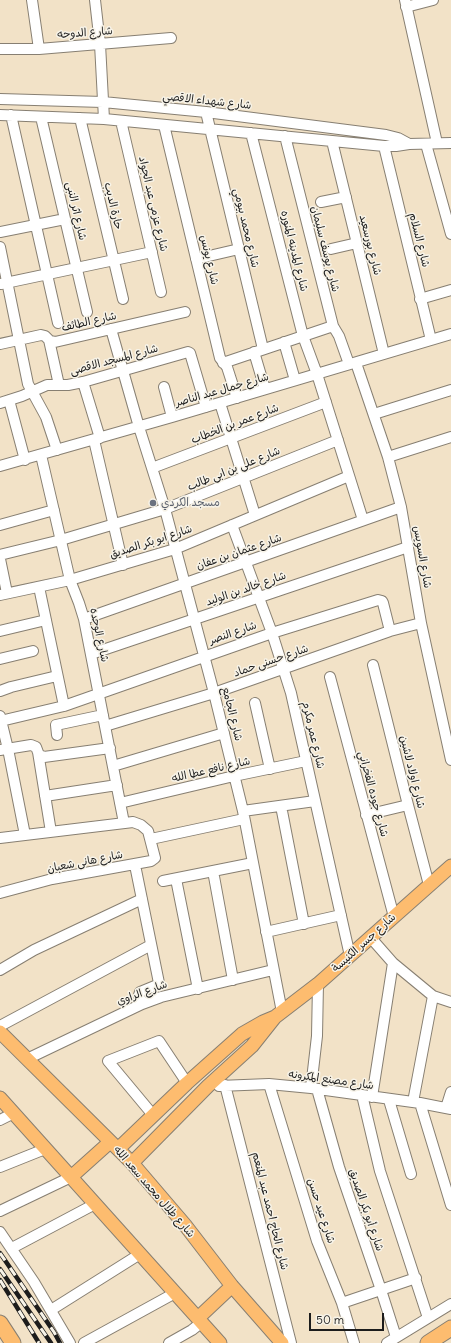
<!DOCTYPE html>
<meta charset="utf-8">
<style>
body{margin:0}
#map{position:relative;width:451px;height:1343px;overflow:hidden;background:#f2e2c7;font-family:Delius,sans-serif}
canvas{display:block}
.scale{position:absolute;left:309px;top:1313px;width:75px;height:18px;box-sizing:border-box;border:2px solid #1c1c1c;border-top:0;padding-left:5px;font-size:12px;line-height:14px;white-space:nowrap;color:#1c1c1c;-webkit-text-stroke:3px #f7f3e8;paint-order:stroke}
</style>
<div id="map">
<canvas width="451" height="1343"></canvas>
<div class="scale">50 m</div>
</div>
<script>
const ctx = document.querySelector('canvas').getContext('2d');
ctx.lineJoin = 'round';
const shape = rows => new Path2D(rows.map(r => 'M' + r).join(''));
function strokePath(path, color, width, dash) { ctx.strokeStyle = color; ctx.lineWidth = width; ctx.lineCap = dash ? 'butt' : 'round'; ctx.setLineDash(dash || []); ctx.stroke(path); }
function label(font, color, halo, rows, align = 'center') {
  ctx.font = font + ' Delius,"Playpen Sans Arabic",sans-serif'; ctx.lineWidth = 3; ctx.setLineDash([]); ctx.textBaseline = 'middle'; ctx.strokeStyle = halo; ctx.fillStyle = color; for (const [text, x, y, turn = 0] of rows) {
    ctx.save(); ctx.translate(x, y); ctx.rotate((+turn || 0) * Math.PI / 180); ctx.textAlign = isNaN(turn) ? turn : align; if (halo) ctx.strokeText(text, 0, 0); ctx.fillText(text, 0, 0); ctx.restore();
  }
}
const minor = shape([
 [32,0,39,49],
 [95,0,100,44,104,119],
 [405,0,437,143],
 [406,7,433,0],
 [0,49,39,49,171,38],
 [0,99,103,102,206,112,386,135,398,138,409,144],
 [206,112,263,349],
 [0,115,104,119,384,146,396,146,409,144,451,143],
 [11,115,58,323],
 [41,117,87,312],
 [80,118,123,299],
 [121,121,161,292],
 [164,125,220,358,227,367,237,398],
 [251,133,303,336,317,374,363,520],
 [285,136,333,326,339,336,349,364],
 [332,141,384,354],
 [426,144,451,234],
 [384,146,431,340],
 [321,202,346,197],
 [0,232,65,219],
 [0,247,28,384,46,417,57,450],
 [331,249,357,243],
 [196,259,239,249],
 [1,284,152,252],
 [420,299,451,290],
 [111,329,139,427,165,509,214,693,243,811,282,1012],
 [49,340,59,385],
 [284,342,295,380],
 [0,344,41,335,45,336,50,341,55,342,185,312],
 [254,352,265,389],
 [223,363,333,326],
 [356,363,388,457,401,507,421,623,451,760],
 [83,382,100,438],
 [164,387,172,417],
 [9,400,25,460],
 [0,403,22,396,47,385,68,385,83,382,188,352,190,353,206,407],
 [220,403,255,515],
 [374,414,451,390],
 [94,440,123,565],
 [41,455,70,580,79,603,84,619,124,823],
 [388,457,451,437],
 [0,466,172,417,451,334],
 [152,468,326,402],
 [0,525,54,510],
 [232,525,272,633,291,693,350,956],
 [0,555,61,540,165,509,338,440],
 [0,559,7,593],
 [39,587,64,706],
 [0,595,70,580,175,549,349,476],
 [84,619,401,507],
 [0,631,46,620],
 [91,654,408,547],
 [0,659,33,651],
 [373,665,408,805,429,885],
 [330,677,394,917],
 [0,691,11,687,57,676],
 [255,703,270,769],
 [0,716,8,749,25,835],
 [1,721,64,706,272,633,378,600,382,601,383,603,390,631],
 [105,726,214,693,390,631,421,623],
 [57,735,56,725,103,715],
 [0,750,31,745,36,747,39,755,44,757,110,748],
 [38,752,51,832],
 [113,766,224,733],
 [45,796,117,785],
 [120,803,234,776,306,761],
 [281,806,304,924],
 [243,811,315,801],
 [366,815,408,805],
 [0,838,133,822,141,825,148,831,155,858,151,861,52,879,0,893],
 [151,839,244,819],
 [135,865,159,983,157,985,140,992,139,995,142,1004],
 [213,871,233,980],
 [176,879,198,989],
 [163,881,253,863],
 [266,932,341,915],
 [371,938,393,963,433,996,451,1002],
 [0,970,34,950,142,899],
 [0,1026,151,945],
 [27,1059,142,1004,161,997,273,970],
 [269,1084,317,1241,342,1303,354,1343],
 [225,1085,291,1343],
 [219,1086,269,1084,311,1088,420,1103,451,1109],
 [311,1088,317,1036,318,984],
 [317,1089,339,1167,381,1290,396,1337],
 [362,1095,380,1171,428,1318],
 [372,1097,393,963],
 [389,1100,411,1174],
 [413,1102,433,996],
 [420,1103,451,1205],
 [446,1108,451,1092],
 [153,1115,108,1061,159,1041,187,1083],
 [0,1120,14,1113],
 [0,1167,45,1149],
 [0,1211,71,1177],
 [0,1232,34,1282,70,1343],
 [12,1248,95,1204],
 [342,1303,416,1278],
 [51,1310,140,1254],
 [84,1343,175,1293],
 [169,1343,192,1330,202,1322],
 [387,1343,451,1304]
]);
const major = shape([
 [0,1032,132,1163,185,1225,232,1286,282,1343],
 [0,1098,220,1343],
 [118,1149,187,1083,242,1034,263,1022,275,1017,318,984,451,866],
 [132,1163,208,1086,252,1046,275,1017],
 [71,1177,110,1142],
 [198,1318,232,1286]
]);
const highway = shape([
 [0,1323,13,1343],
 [428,1343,451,1328]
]);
strokePath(minor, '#877f72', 12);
strokePath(major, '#877f72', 15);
strokePath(highway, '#877f72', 17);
strokePath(minor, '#fff', 10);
strokePath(major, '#fdbc6f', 13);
strokePath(highway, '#fdbc6f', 15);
const rail = shape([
 [0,1253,54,1332,60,1343],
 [0,1269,51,1343],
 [0,1280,39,1343]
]);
strokePath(rail, '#1c1c1c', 4.5);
strokePath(rail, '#f7f3e8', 3, [9]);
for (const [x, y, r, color] of [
 [153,503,4,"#6b7280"]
]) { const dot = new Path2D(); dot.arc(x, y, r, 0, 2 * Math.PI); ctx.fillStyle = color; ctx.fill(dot); strokePath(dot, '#f7f3e8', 1.5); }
label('11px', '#1c1c1c', '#f7f3e8', [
 ["شارع الدوحه",85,33,-4],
 ["شارع شهداء الاقصي",207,101,6],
 ["شارع عزمى عبد الجواد",153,204,77],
 ["حارة الديب",113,206,77],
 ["شارع اثر النبى",76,211,77],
 ["شارع محمد بيومي",246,228,77],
 ["شارع السلام",419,240,76],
 ["شارع بورسعيد",370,245,76],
 ["شارع يوسف سليمان",325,249,76],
 ["شارع المدينه المنوره",294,251,76],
 ["شارع يونس",209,260,77],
 ["شارع الطائف",89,322,-13],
 ["شارع المسجد الاقصى",114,360,-15],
 ["شارع جمال عبد الناصر",222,390,-16],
 ["شارع عمر بن الخطاب",235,424,-21],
 ["شارع على بن ابى طالب",234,469,-22],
 ["شارع ابو بكر الصديق",151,542,-18],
 ["شارع عثمان بن عفان",239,552,-19],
 ["شارع السويس",422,557,80],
 ["شارع خالد بن الوليد",246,589,-19],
 ["شارع النصر",233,633,-19],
 ["شارع الوحده",99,635,78],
 ["شارع حسنى حماد",271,661,-19],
 ["شارع الجامع",232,714,76],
 ["شارع عمر مكرم",313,735,77],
 ["شارع نافع عطا الله",211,770,-13],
 ["شارع اولاد لاشين",412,772,76],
 ["شارع جوده الفخراني",373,794,75],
 ["شارع هانى شعبان",85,862,-11],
 ["شارع جسر الكنيسة",364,943,-42],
 ["شارع الراوي",142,993,-20],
 ["شارع مصنع المكرونه",331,1080,8],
 ["شارع طلال محمد سعد الله",154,1192,49],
 ["شارع أبو بكر الصديق",366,1210,71],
 ["شارع الحاج احمد عبد المنعم",270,1211,76],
 ["شارع عيد حسن",321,1211,72]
]);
label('11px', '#5b616d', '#f7f3e8', [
 ["مسجد الكردي",161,503]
], 'left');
</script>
